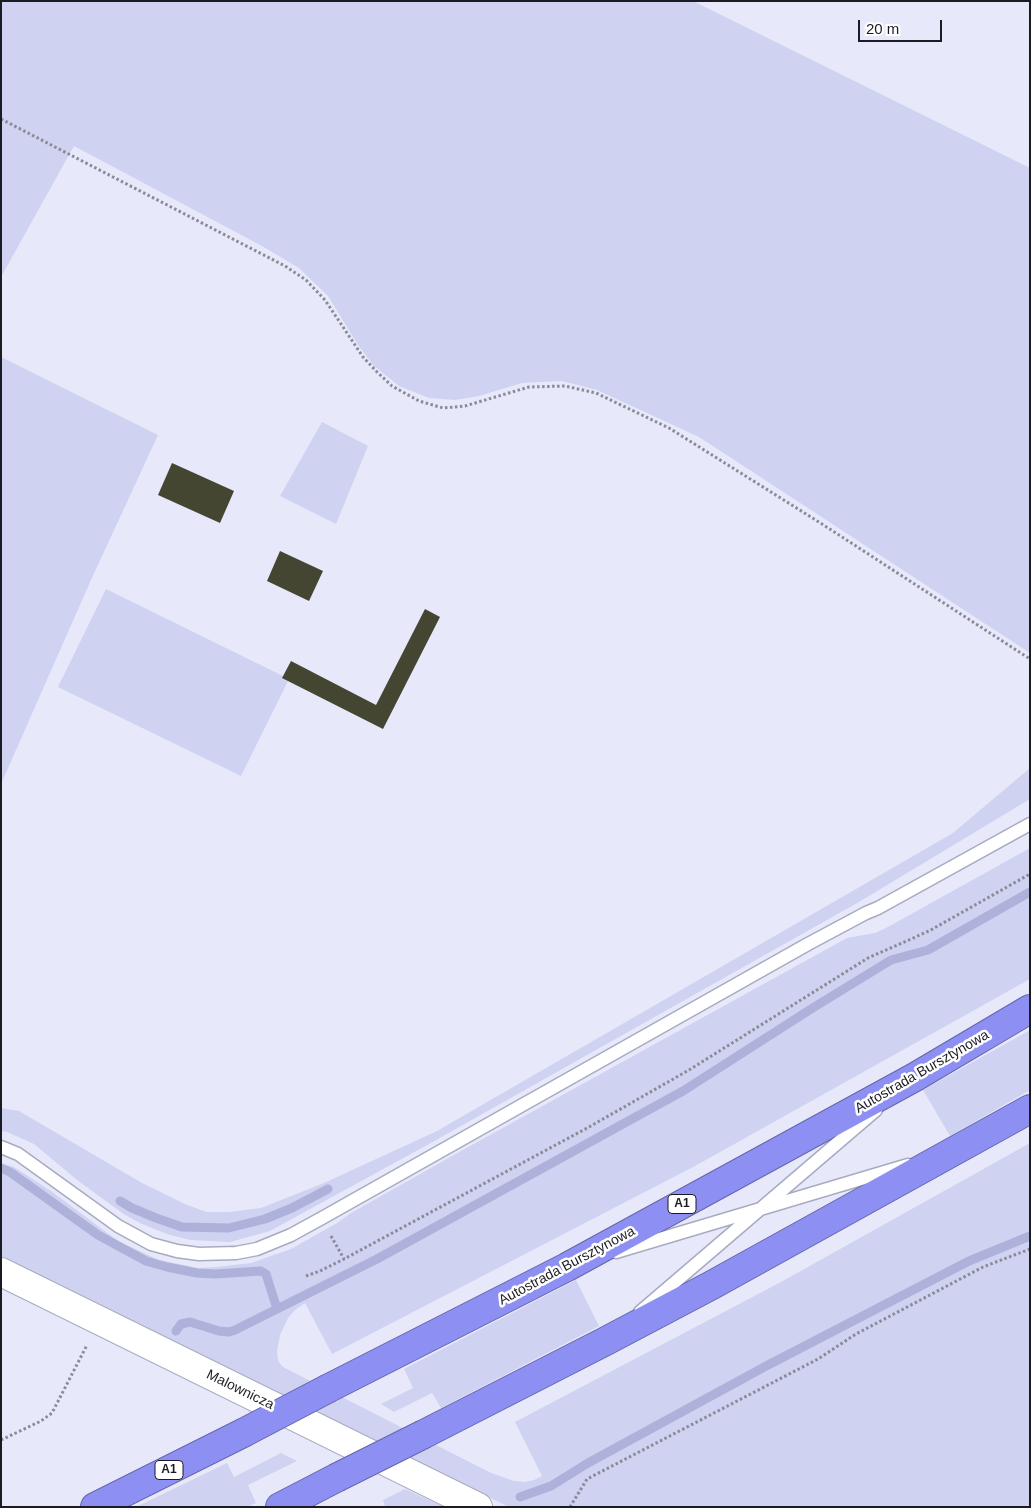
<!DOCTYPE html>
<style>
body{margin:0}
#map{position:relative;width:1031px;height:1508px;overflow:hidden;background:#e7e9fb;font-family:Arial,sans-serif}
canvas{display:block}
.frame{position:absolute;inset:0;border:2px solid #1b1b23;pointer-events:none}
.scale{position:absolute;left:858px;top:20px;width:84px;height:22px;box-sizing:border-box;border:2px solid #1b1b23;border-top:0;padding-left:6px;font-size:15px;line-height:18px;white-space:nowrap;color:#1b1b23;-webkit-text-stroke:4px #fff;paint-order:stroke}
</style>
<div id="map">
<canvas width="1031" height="1508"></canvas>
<div class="frame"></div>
<div class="scale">20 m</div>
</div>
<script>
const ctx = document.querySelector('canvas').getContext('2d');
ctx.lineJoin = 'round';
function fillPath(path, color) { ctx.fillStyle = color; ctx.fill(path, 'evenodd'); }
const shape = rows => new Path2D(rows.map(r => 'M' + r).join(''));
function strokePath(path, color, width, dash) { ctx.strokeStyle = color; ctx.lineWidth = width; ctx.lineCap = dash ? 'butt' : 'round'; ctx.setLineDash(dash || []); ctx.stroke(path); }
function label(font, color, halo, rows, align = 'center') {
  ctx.font = font + ' Arial,sans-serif'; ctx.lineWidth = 5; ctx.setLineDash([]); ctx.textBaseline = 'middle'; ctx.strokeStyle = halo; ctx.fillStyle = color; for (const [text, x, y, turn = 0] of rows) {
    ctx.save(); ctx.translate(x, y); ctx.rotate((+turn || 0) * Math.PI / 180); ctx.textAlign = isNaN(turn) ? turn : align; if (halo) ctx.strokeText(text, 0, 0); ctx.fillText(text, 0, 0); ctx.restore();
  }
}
fillPath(shape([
 [1,1,693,1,1030,168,1030,653,699,437,597,390,562,381,522,383,479,396,455,400,429,398,399,386,374,366,358,345,328,296,299,268,262,246,74,146,1,277],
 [1,357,158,435,91,580,1,784],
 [322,422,368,446,336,524,280,496],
 [106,589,289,679,241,776,58,687],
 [1030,768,1030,799,859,902,429,1144,270,1231,230,1242,190,1240,167,1234,142,1224,125,1215,77,1180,34,1144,7,1132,1,1131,1,1108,19,1111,142,1183,185,1204,206,1212,229,1212,261,1208,324,1183,437,1131,953,833],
 [1030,848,1030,979,695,1166,332,1354,305,1303,296,1309,288,1318,280,1335,277,1351,278,1361,283,1367,491,1473,514,1481,525,1482,534,1480,542,1476,515,1422,781,1282,1030,1143,1030,1507,509,1507,1,1258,1,1163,14,1167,51,1191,118,1241,159,1260,198,1268,216,1267,251,1263,291,1249,337,1223,351,1213,461,1151,798,965,847,938,875,933,886,928],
 [1030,1030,1030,1090,950,1136,923,1090],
 [576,1280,599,1326,441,1408,432,1393,394,1412,381,1404,413,1388,404,1369],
 [281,1453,297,1461,248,1485,256,1503,247,1507,136,1507,227,1463,234,1477],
 [405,1489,444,1507,385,1507,383,1500]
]), '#cfd2f0');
strokePath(shape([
 [1,1168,10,1172,98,1235,146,1261,167,1267,197,1273,215,1274,261,1271,266,1274,277,1309],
 [120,1201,132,1208,156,1218,182,1227,229,1228,265,1219,292,1208,328,1189],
 [176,1331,181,1324,190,1322,219,1331,229,1332,235,1330,377,1259,683,1091,811,1009,891,960,928,950,1030,892],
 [520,1497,551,1486,588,1463,768,1365,969,1261,1030,1236]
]), '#aeb1d9', 9);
fillPath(shape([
 [172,463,234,491,220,523,158,495],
 [280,551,323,571,309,601,267,581],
 [425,609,440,617,383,729,282,678,291,661,376,705]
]), '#444632');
const service = shape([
 [1,1147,18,1154,118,1226,151,1244,177,1251,199,1254,236,1253,257,1249,291,1235,322,1218,808,944,866,913,878,908,1030,824],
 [616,1252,908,1165],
 [640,1312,876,1110]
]);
const tertiary = shape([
 [1,1272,478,1507]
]);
const motorway = shape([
 [329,1388,567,1267,915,1077,1030,1009],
 [424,1434,604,1342,712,1285,1030,1109],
 [95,1507,243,1433],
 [280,1507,336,1478]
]);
strokePath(service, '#a8abc0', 15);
strokePath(tertiary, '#a8abc0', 30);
strokePath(motorway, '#6566aa', 30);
strokePath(shape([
 [1,119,285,266,306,280,325,300,363,357,377,372,392,386,419,401,443,408,465,406,529,387,565,386,596,393,669,428,822,524,1030,659],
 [331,1236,344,1259],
 [306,1276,320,1271,344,1259,589,1127,689,1070,868,958,929,931,1030,874],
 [1,1440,41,1421,52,1413,87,1345],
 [570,1507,587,1479,818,1359,856,1334,983,1267,1030,1249]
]), '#8a8b98', 3, [2.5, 2.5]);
strokePath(service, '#fff', 12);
strokePath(tertiary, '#fff', 28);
strokePath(motorway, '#8d8ff2', 28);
const motorwayBridge = shape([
 [243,1433,329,1388],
 [336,1478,424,1434]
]);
strokePath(motorwayBridge, '#6566aa', 30, []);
strokePath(motorwayBridge, '#8d8ff2', 28);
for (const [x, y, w] of [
 [682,1204,28],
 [169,1470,28]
]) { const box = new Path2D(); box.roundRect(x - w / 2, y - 9.5, w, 19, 4); ctx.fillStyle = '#fff'; ctx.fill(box); strokePath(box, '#1b1b23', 1); }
label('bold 12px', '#1b1b23', null, [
 ["A1",682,1204],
 ["A1",169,1470]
]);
label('14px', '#1b1b23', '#fff', [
 ["Autostrada Bursztynowa",922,1072,-30],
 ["Autostrada Bursztynowa",567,1266,-28],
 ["Malownicza",240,1390,26]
]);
</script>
